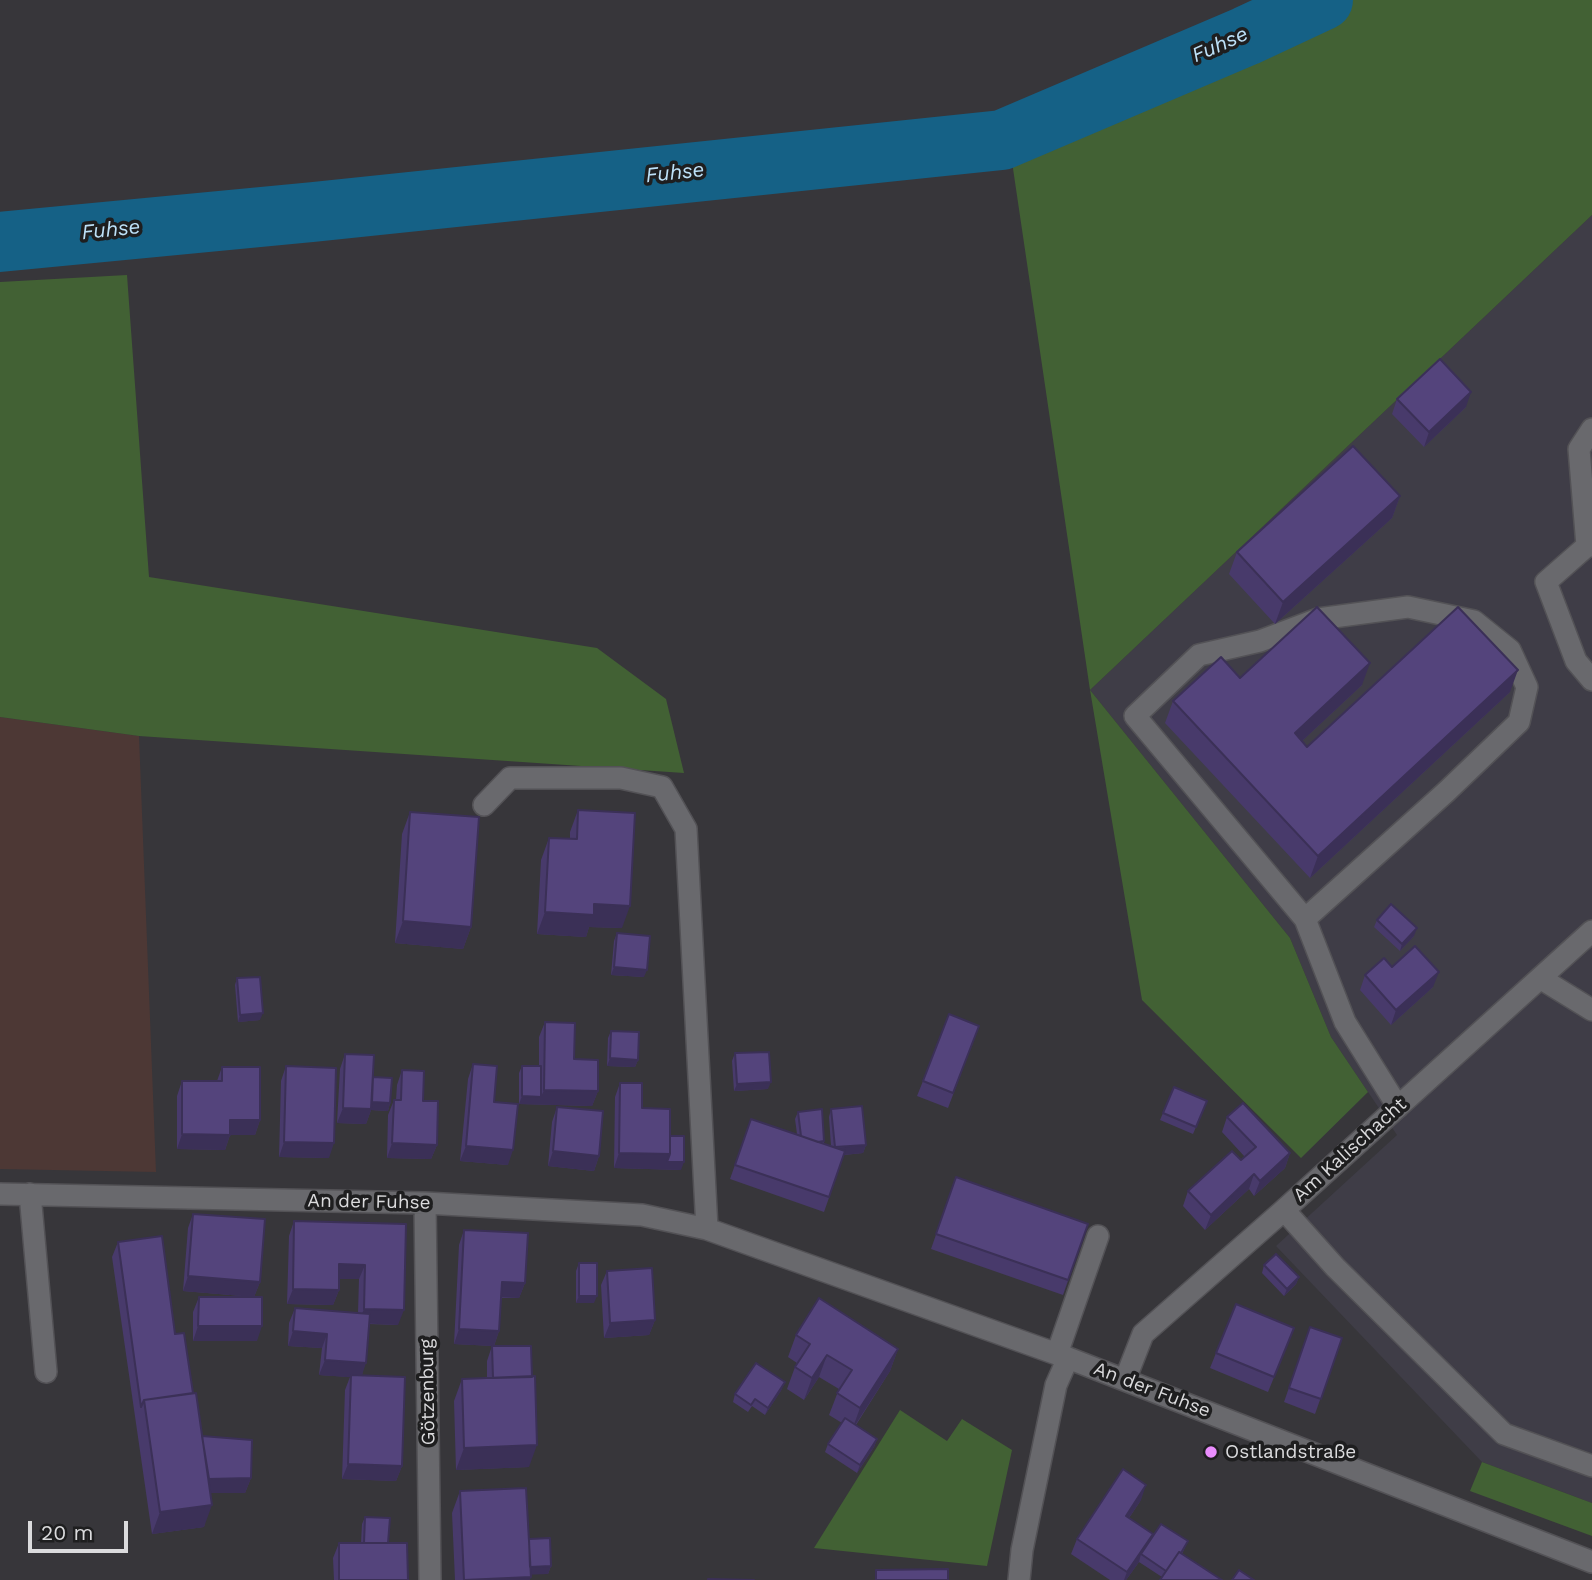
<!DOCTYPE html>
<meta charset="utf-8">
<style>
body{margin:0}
#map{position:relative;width:1592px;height:1580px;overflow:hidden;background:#37363a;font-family:"Work Sans",sans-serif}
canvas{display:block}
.scale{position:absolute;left:28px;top:1521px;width:100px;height:32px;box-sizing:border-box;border:4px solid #dbdbdd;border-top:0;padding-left:9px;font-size:21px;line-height:24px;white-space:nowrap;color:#dbdbdd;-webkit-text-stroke:5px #1e1e1f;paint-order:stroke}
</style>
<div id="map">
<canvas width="1592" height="1580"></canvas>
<div class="scale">20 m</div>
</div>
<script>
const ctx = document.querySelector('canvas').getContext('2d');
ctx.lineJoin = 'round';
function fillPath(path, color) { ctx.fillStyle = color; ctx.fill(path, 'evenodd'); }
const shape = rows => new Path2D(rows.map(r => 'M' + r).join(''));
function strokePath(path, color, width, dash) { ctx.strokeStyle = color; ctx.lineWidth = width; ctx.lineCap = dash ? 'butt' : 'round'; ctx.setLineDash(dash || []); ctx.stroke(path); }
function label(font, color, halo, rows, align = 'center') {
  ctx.font = font + ' "Work Sans",sans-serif'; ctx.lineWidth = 7; ctx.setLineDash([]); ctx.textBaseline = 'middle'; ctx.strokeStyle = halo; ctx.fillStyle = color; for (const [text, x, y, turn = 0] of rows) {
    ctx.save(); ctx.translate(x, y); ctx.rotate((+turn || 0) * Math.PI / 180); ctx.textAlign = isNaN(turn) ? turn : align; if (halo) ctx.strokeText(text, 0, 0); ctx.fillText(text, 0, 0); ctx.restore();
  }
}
fillPath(shape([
 [1592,215,1592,1503,1482,1462,1276,1246,1397,1135,1331,1037,1290,938,1090,690]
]), '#3f3d47');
fillPath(shape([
 [0,717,139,736,156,1172,0,1169]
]), '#4d3835');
fillPath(shape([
 [1352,0,1592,0,1592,215,1090,690,1290,938,1331,1037,1368,1092,1301,1158,1142,1000,1090,690,1011,155,1250,48],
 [127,275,149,577,597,648,666,699,684,773,139,736,0,717,0,282],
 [900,1410,947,1441,962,1419,1012,1450,987,1566,814,1548],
 [1482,1462,1592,1503,1592,1536,1470,1491]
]), '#426134');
strokePath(shape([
 [0,242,313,212,1002,140,1246,36,1323,0]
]), '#156186', 60);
const minor = shape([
 [1587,546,1579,449,1592,429],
 [1592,546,1587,546,1546,582,1576,661,1592,680],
 [484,805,510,778,621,778,662,787,686,829,707,1229],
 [1305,919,1135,716,1199,655,1260,641,1318,619,1408,607,1474,621,1510,650,1527,687,1519,722,1446,792,1305,919,1345,1022,1398,1107],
 [1540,978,1592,1010],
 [0,1194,425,1203,642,1215,707,1229,1068,1358,1592,1562],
 [30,1194,46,1372],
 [425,1203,430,1580],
 [1284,1210,1335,1267,1504,1434,1592,1466],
 [1057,1354,1098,1236],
 [1125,1380,1143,1334,1284,1210,1592,931],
 [1019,1580,1022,1550,1056,1385,1068,1358]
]);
strokePath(minor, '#535256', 24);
strokePath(minor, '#69696d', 21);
fillPath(shape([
 [1397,399,1466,407,1424,447,1392,414],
 [1400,496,1392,518,1275,624,1229,574,1237,552],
 [1240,678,1362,685,1302,741,1307,747,1510,692,1310,878,1165,723,1173,701],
 [578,810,622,928,589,927,586,937,537,934,541,860,549,838,570,839,570,832],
 [410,812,471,927,463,949,395,943,402,834],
 [1377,920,1414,936,1400,951,1374,927],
 [617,933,644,977,611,975,614,941],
 [1392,967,1433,987,1391,1025,1360,990,1365,975],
 [237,978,260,1020,238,1022,235,985],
 [545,1022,598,1091,592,1106,519,1104,519,1073,522,1066,539,1066,539,1037],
 [979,1026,948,1108,917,1096,923,1081],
 [611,1031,638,1060,635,1067,607,1066,608,1038],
 [735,1053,768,1089,734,1091,732,1061],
 [345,1054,373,1077,390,1103,388,1111,371,1110,366,1124,337,1123,340,1069],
 [473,1064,494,1102,508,1165,460,1161,468,1079],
 [286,1066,329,1158,279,1157,281,1081],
 [222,1067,260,1120,255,1135,230,1135,225,1150,177,1149,177,1096,182,1081,217,1081],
 [402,1070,423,1101,437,1145,431,1159,387,1158,388,1115,394,1100,396,1100,397,1085],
 [620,1083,642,1108,670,1136,681,1170,614,1168,615,1097],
 [1207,1101,1193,1134,1160,1120,1163,1113],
 [557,1107,599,1156,594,1171,548,1166,552,1122],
 [831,1109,866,1145,863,1153,844,1155,824,1212,730,1179,751,1119,797,1134,795,1119,798,1112,824,1141,824,1144,831,1146,829,1117],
 [1227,1117,1290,1153,1285,1168,1254,1196,1249,1189,1205,1230,1183,1206,1188,1191,1241,1160,1245,1157,1222,1132],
 [956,1177,1088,1224,1063,1295,931,1249],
 [193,1214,260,1282,254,1297,183,1291,188,1228],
 [294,1221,406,1224,398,1325,369,1324,362,1376,402,1466,396,1481,342,1479,345,1390,350,1377,319,1375,322,1348,288,1346,289,1323,295,1308,358,1313,359,1279,339,1279,339,1290,333,1305,287,1304,289,1236],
 [464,1230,525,1283,519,1298,501,1298,499,1331,494,1346,454,1344,459,1245],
 [118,1242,175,1334,193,1393,202,1436,251,1478,245,1493,211,1493,204,1527,152,1534,112,1257],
 [579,1263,594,1303,576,1303,576,1271],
 [1264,1265,1299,1277,1296,1284,1284,1296,1262,1273],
 [607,1271,655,1320,649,1335,604,1338,601,1285],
 [199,1297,257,1341,193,1341,193,1312],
 [1310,1327,1342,1338,1315,1414,1284,1402],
 [796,1335,898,1349,890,1371,856,1425,877,1439,874,1447,857,1473,825,1452,828,1444,842,1423,829,1415,839,1389,819,1377,804,1400,787,1389,795,1367,797,1363,788,1357],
 [1288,1343,1268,1392,1210,1368,1216,1353],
 [492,1346,529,1467,456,1470,454,1401,462,1379,487,1378,487,1361],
 [782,1389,765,1415,752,1406,748,1412,733,1402,735,1394],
 [460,1491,529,1539,551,1566,548,1574,530,1574,530,1580,455,1580,452,1513],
 [1141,1500,1129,1518,1150,1541,1188,1541,1182,1554,1162,1577,1139,1562,1126,1580,1110,1580,1071,1554,1077,1539],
 [365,1517,388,1543,408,1580,334,1580,333,1558,339,1543,361,1543,362,1524]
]), '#483a6b');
fillPath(shape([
 [1471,392,1466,407,1424,447,1429,432],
 [1400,496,1392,518,1275,624,1283,602],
 [1370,663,1362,685,1287,755,1295,733],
 [1518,670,1510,692,1310,878,1318,856],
 [594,904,630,906,622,928,589,927,586,937,537,934,545,912],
 [403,921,471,927,463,949,395,943],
 [1417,928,1414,936,1400,951,1402,944],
 [614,967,647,970,644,977,611,975],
 [1439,972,1433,987,1391,1025,1396,1010],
 [263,1013,260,1020,238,1022,240,1015],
 [610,1058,638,1060,635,1067,607,1066],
 [771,1082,768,1089,734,1091,737,1084],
 [544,1090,598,1091,592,1106,519,1104,522,1096,541,1097],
 [370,1102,390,1103,388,1111,371,1110,366,1124,337,1123,343,1108],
 [230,1120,260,1120,255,1135,230,1135,225,1150,177,1149,182,1134],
 [284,1142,334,1143,329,1158,279,1157],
 [392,1143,437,1145,431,1159,387,1158],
 [866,1145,863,1153,832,1156,835,1148],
 [466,1146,513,1150,508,1165,460,1161],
 [553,1151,599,1156,594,1171,548,1166],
 [619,1153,670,1154,684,1162,681,1170,614,1168],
 [1290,1153,1285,1168,1254,1196,1260,1181],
 [1254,1174,1249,1189,1205,1230,1211,1215],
 [339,1264,365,1265,359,1279,334,1279],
 [188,1276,260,1282,254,1297,183,1291],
 [1299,1277,1296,1284,1284,1296,1287,1289],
 [502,1282,525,1283,519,1298,497,1297],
 [293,1289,339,1290,333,1305,287,1304],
 [579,1296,597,1296,594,1303,576,1303],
 [364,1309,404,1310,398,1325,358,1323],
 [655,1320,649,1335,604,1338,610,1323],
 [198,1326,262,1326,257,1341,193,1341],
 [459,1329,499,1331,494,1346,454,1344],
 [293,1331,327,1334,322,1348,288,1346],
 [898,1349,890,1371,852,1430,860,1408],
 [827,1355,819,1377,804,1400,812,1378],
 [325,1360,366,1363,361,1378,319,1375],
 [785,1382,782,1389,765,1415,768,1408],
 [877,1439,874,1447,857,1473,860,1465],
 [537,1445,529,1467,456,1470,464,1448],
 [348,1464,402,1466,396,1481,342,1479],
 [251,1478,245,1493,199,1493,205,1479],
 [1146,1485,1141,1500,1120,1531,1126,1516],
 [212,1505,204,1527,152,1534,160,1512],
 [1153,1534,1147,1549,1141,1554,1139,1562,1126,1580,1124,1580,1127,1572],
 [551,1566,548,1574,522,1575,524,1567],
 [531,1577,530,1580,471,1580]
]), '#3b3057');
const building = shape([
 [1440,359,1471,392,1429,432,1397,399,1440,359],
 [1353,446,1400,496,1283,602,1237,552,1353,446],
 [1317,607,1370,663,1295,733,1307,747,1458,607,1518,670,1318,856,1173,701,1221,657,1240,678,1317,607],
 [578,810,635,813,630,906,594,904,594,915,545,912,549,838,577,839,578,810],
 [410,812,479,817,471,927,403,921,410,812],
 [1391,904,1417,928,1402,944,1377,920,1391,904],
 [617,933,650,936,647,970,614,967,617,933],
 [1415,946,1439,972,1396,1010,1365,975,1384,958,1392,967,1415,946],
 [260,977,263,1013,240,1015,237,978,260,977],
 [949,1014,979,1026,953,1093,923,1081,949,1014],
 [545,1022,575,1023,574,1059,598,1060,598,1091,544,1090,545,1022],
 [611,1031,639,1032,638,1060,610,1058,611,1031],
 [769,1052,771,1082,737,1084,735,1053,769,1052],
 [345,1054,374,1055,371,1109,343,1108,345,1054],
 [473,1064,497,1066,494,1102,518,1104,513,1150,466,1146,473,1064],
 [286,1066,336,1068,334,1143,284,1142,286,1066],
 [522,1066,541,1066,541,1097,522,1096,522,1066],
 [222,1067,260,1067,260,1120,230,1120,230,1135,182,1134,182,1081,222,1081,222,1067],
 [402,1070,424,1071,423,1101,438,1101,437,1145,392,1143,394,1100,401,1100,402,1070],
 [373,1077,392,1078,390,1103,372,1102,373,1077],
 [620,1083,642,1083,642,1108,670,1109,670,1154,619,1153,620,1083],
 [1174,1087,1207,1101,1196,1127,1163,1113,1174,1087],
 [1243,1103,1290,1153,1260,1181,1254,1174,1211,1215,1188,1191,1232,1151,1241,1160,1256,1147,1227,1117,1243,1103],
 [862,1106,866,1145,835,1147,831,1109,862,1106],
 [557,1107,603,1111,599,1156,553,1151,557,1107],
 [822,1109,824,1141,818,1142,801,1136,798,1112,822,1109],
 [751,1119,845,1151,829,1197,735,1165,751,1119],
 [670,1136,684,1136,684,1162,667,1162,670,1154,670,1136],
 [956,1177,1088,1224,1068,1280,936,1234,956,1177],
 [193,1214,265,1219,260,1282,188,1276,193,1214],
 [294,1221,406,1224,404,1310,364,1309,365,1265,339,1264,339,1290,293,1289,294,1221],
 [464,1230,528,1233,525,1283,502,1282,499,1331,459,1329,464,1230],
 [162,1236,175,1334,184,1333,193,1393,144,1400,141,1407,118,1242,162,1236],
 [1276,1254,1299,1277,1287,1289,1264,1265,1276,1254],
 [579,1263,597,1263,597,1296,579,1296,579,1263],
 [652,1268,655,1320,610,1323,607,1271,652,1268],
 [199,1297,262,1297,262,1326,198,1326,199,1297],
 [819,1298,898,1349,860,1408,837,1393,852,1370,827,1355,812,1378,795,1367,810,1344,796,1335,819,1298],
 [1236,1304,1294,1328,1274,1377,1216,1353,1236,1304],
 [295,1308,370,1314,366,1363,325,1360,327,1334,293,1331,295,1308],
 [1310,1327,1342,1338,1321,1399,1289,1388,1310,1327],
 [492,1346,531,1346,532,1377,493,1378,492,1346],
 [756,1363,785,1382,768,1408,755,1399,751,1405,735,1394,756,1363],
 [351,1375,405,1377,402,1466,348,1464,351,1375],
 [535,1376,537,1445,464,1448,462,1379,535,1376],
 [196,1393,212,1505,160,1512,144,1400,196,1393],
 [845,1418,877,1439,860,1465,828,1444,845,1418],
 [202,1436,252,1440,251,1478,209,1479,202,1436],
 [1123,1469,1146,1485,1126,1516,1153,1534,1127,1572,1077,1539,1123,1469],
 [526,1488,531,1577,464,1580,460,1491,526,1488],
 [365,1517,390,1518,388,1543,364,1543,365,1517],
 [1161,1524,1188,1541,1181,1553,1179,1552,1166,1571,1141,1554,1161,1524],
 [550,1538,551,1566,530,1567,529,1539,550,1538],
 [339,1543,407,1543,408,1580,339,1580,339,1543],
 [1179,1552,1222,1580,1160,1580,1179,1552],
 [948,1569,948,1580,876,1580,876,1570,948,1569],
 [1239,1570,1254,1580,1232,1580,1239,1570],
 [708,1579,754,1580,708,1580,708,1579]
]);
fillPath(building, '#54447c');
strokePath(building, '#3b3057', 2);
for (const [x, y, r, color] of [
 [1211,1452,7,"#ea8dfd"]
]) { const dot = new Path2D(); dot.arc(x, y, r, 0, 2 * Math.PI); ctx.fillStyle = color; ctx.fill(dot); strokePath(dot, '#1e1e1f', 2.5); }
label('19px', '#dbdbdd', '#1e1e1f', [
 ["Am Kalischacht",1350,1150,-42],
 ["An der Fuhse",369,1202,1],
 ["An der Fuhse",1152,1390,21],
 ["Götzenburg",428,1392,-91]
]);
label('19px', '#dbdbdd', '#1e1e1f', [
 ["Ostlandstraße",1225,1452]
], 'left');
label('italic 21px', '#bde1f8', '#1e1e1f', [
 ["Fuhse",1220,45,-24],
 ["Fuhse",675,173,-6],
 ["Fuhse",111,230,-6]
]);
</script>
